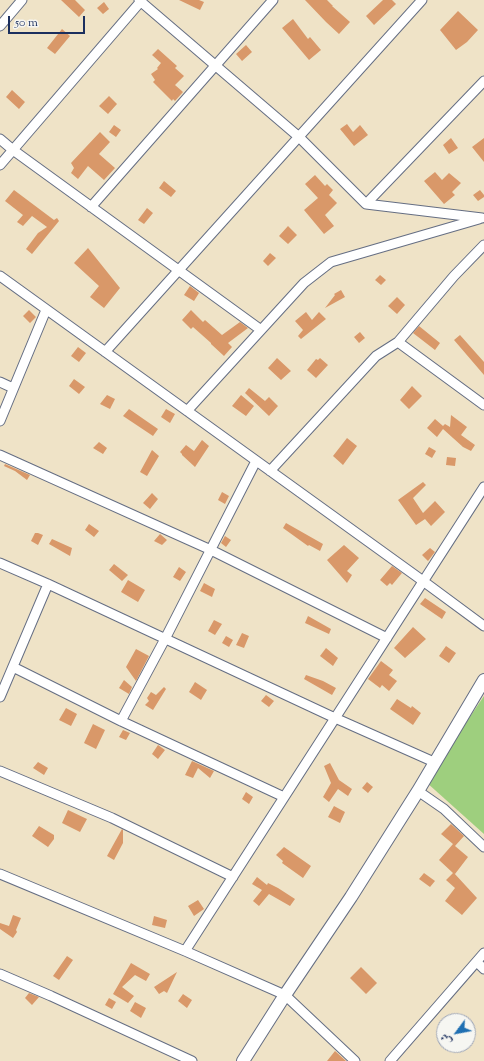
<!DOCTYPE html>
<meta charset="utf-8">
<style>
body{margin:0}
#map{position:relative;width:484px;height:1061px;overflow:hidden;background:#efe3c7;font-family:"Sorts Mill Goudy",Amiri,serif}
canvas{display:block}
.north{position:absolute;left:436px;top:1013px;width:40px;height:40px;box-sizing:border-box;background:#f6f6f2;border:1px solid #9ea6b7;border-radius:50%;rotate:238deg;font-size:11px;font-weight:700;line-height:16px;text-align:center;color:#1b2f5e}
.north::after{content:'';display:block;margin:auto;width:14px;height:18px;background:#1f6fb2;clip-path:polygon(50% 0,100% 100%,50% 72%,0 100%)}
.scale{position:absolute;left:8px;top:16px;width:77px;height:18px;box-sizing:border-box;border:2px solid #1b2f5e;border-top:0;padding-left:5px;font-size:12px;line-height:14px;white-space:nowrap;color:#1b2f5e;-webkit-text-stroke:3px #f6f6f2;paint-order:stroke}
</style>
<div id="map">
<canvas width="484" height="1061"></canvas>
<div class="north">ش</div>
<div class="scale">50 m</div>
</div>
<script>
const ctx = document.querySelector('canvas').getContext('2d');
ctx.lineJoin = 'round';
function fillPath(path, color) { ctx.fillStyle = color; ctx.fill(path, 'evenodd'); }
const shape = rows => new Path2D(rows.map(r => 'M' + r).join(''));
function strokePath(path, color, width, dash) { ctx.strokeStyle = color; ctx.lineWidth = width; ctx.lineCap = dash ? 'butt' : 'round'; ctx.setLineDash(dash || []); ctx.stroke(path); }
fillPath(shape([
 [484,696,484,834,426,782]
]), '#9ecf7e');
fillPath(shape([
 [61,0,75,0,85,10,79,17],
 [179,0,199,0,204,2,200,10],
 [305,0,327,0,333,6,332,6,350,22,339,34,326,22],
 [383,0,392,0,396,4,374,25,366,16],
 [104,2,109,9,103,14,97,8],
 [458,11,478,30,467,42,456,50,440,30],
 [293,19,308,39,310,37,321,50,309,60,282,28],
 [62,29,70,36,55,54,47,48],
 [246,45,252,52,242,61,236,54],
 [158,49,177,66,175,68,184,76,175,85,183,92,175,101,173,99,172,101,153,82,155,80,151,74,158,69,157,68,161,63,152,55],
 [12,90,25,102,19,109,6,97],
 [109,96,117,104,108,114,99,106],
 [347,124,353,132,360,125,368,135,354,146,340,129],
 [114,125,121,130,116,137,109,132],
 [100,132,110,142,99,154,115,168,104,180,88,166,78,179,71,173,74,168,71,163],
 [451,138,458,148,449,154,443,145],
 [484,138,484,162,472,147],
 [435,172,442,180,449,173,461,183,452,192,455,195,444,204,424,181],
 [315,175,325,186,327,184,333,190,329,195,337,203,325,215,334,226,324,234,304,210,318,198,305,184],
 [164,181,176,191,171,197,159,188],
 [14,190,54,220,57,218,59,221,32,254,26,249,38,233,47,227,32,216,23,226,17,222,23,215,5,201],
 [480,190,484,195,484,197,478,201,473,195],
 [147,208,153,213,144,224,138,220],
 [288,226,297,235,288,244,279,236],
 [88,248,120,288,104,308,90,297,99,286,74,263],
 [270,253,276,258,268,266,263,261],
 [380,275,386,280,381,285,375,280],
 [190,286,199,293,194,301,184,295],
 [341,290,345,297,325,308,335,295,334,294],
 [397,297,405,305,397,314,388,306],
 [29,310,36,317,30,323,23,316],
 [191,310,203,322,205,320,222,335,240,322,248,328,228,343,232,347,224,356,211,344,211,343,193,327,191,329,182,320],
 [306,312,312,320,319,312,326,319,301,339,298,336,303,330,295,321],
 [419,326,440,343,435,350,413,333],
 [360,332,365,338,359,343,354,337],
 [460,335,484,362,484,375,454,340],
 [78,347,86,353,79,362,71,356],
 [277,358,291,371,281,380,268,368],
 [320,358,328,365,316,378,307,370,316,359,318,360],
 [74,379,85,387,79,394,69,386],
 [412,386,422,396,409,409,400,400],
 [249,388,265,401,269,397,278,406,269,416,245,393],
 [107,395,115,399,110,409,100,404],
 [241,395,254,406,246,416,232,406],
 [129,409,158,429,153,436,123,416],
 [166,409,175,414,170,423,161,417],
 [451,415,467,427,461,435,475,445,471,451,463,447,443,429,437,437,427,428,435,419,443,426,445,424,450,427],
 [347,438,357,446,343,465,333,456],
 [202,440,209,446,195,467,182,455,182,454,180,452,186,445,194,451],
 [99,442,107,448,103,454,93,448],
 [429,447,436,451,432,458,425,454],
 [152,450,159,456,147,476,140,472],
 [447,457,456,458,455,466,446,465],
 [5,464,30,475,27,480,15,471,4,466],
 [423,482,426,485,413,498,423,513,435,501,445,512,431,526,425,519,416,525,398,500],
 [222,492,229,496,225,504,218,500],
 [152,493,158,499,150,509,143,503],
 [286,523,323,544,320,551,309,545,308,546,283,528],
 [89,524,99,531,94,537,85,530],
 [35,533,38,533,43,535,38,545,31,541],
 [160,534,167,540,162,545,154,541],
 [225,536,231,540,226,547,221,543],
 [52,539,72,548,70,556,49,544],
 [344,545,359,558,347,571,352,575,347,583,327,560],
 [430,548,435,552,428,561,422,555],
 [114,564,128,575,122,581,109,570],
 [392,566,402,573,392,585,390,583,387,586,380,580],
 [179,567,186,572,180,581,173,577],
 [128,580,145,590,138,602,121,592],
 [204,583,215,589,212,597,200,591],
 [425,598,446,612,442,619,420,604],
 [308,616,331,629,329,634,305,623],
 [214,620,222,624,215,635,208,631],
 [413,627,426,639,405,658,394,648],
 [242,633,249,636,244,648,236,645],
 [226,636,233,640,229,647,222,643],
 [446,646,456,653,449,663,439,656],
 [326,648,338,658,333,666,320,656],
 [136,649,149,656,136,681,126,667],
 [381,661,393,670,389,675,397,681,389,691,382,685,380,688,368,679],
 [306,675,323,681,336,688,332,695,304,679],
 [124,680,132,687,129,694,119,688],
 [195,682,207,690,201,700,189,692],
 [164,687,166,689,153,710,145,705,149,701,147,698,151,692,156,695],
 [266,695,274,701,269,707,261,701],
 [397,699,411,708,412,706,421,713,413,725,390,709],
 [66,708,77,714,71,726,59,720],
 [93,724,105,730,96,749,84,743],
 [123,730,130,733,126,740,119,737],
 [158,745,165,750,158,759,152,754],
 [192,761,214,771,210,778,198,768,193,778,185,775],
 [38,762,48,768,44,775,33,768],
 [330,763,339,780,352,789,348,796,338,789,329,802,323,797,331,783,324,766],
 [367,782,373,787,368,793,362,788],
 [246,792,253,797,249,804,242,799],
 [334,806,345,812,340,823,328,817],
 [68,810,87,819,80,832,62,823],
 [451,824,464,836,455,846,468,857,455,874,454,873,477,898,462,915,445,901,455,888,446,880,453,873,439,860,453,844,441,834],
 [39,826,54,835,54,839,48,847,32,836],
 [122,829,123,830,123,843,114,860,107,856],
 [284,847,311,866,303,878,282,863,283,861,276,855],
 [424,873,435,881,430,887,419,879],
 [257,877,267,885,268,883,278,888,295,899,290,906,269,894,259,906,253,901,262,890,252,884],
 [198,900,204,909,194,916,188,906],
 [13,915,21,918,16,930,17,932,13,938,0,929,0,923,9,926],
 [154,916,167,920,165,928,152,925],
 [67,956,73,960,59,980,53,976],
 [131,963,150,974,146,981,135,975,122,987,134,996,128,1003,113,994],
 [361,967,377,983,366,994,350,978],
 [177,972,167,993,164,991,159,994,154,987],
 [29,993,39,997,32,1005,25,998],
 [183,994,192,1000,187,1008,178,1001],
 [109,998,116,1002,112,1009,105,1005],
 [135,1002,146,1008,141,1018,130,1011],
 [335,1051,346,1061,327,1061]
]), '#d99869');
const minor = shape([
 [139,0,299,137,366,204,482,218],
 [0,26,22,0],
 [0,139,13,150,261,330],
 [0,165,142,0],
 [366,204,484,81],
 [91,207,273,0],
 [0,276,423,581,484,626],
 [398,342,484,405],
 [105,352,422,0],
 [0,382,13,388],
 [187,411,304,283,331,262,479,219],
 [0,421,46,310],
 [0,455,211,550,387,638],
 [270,471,376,356,398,342,454,276,484,245],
 [0,563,48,584,335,718,434,762],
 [13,667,121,721,284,797],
 [0,697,48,584],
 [121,721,165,639,256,461],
 [0,771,112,818,233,877],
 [418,791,444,809,484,847],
 [0,874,185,951,285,995,355,1061],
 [185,951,484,487],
 [477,962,484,969],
 [0,974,51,996,192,1061],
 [390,1061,484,953]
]);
const secondary = shape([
 [243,1061,285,995,351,897,418,791,484,680]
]);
strokePath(minor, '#656e83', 11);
strokePath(secondary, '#656e83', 14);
strokePath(minor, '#fff', 9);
strokePath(secondary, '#fff', 12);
</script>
